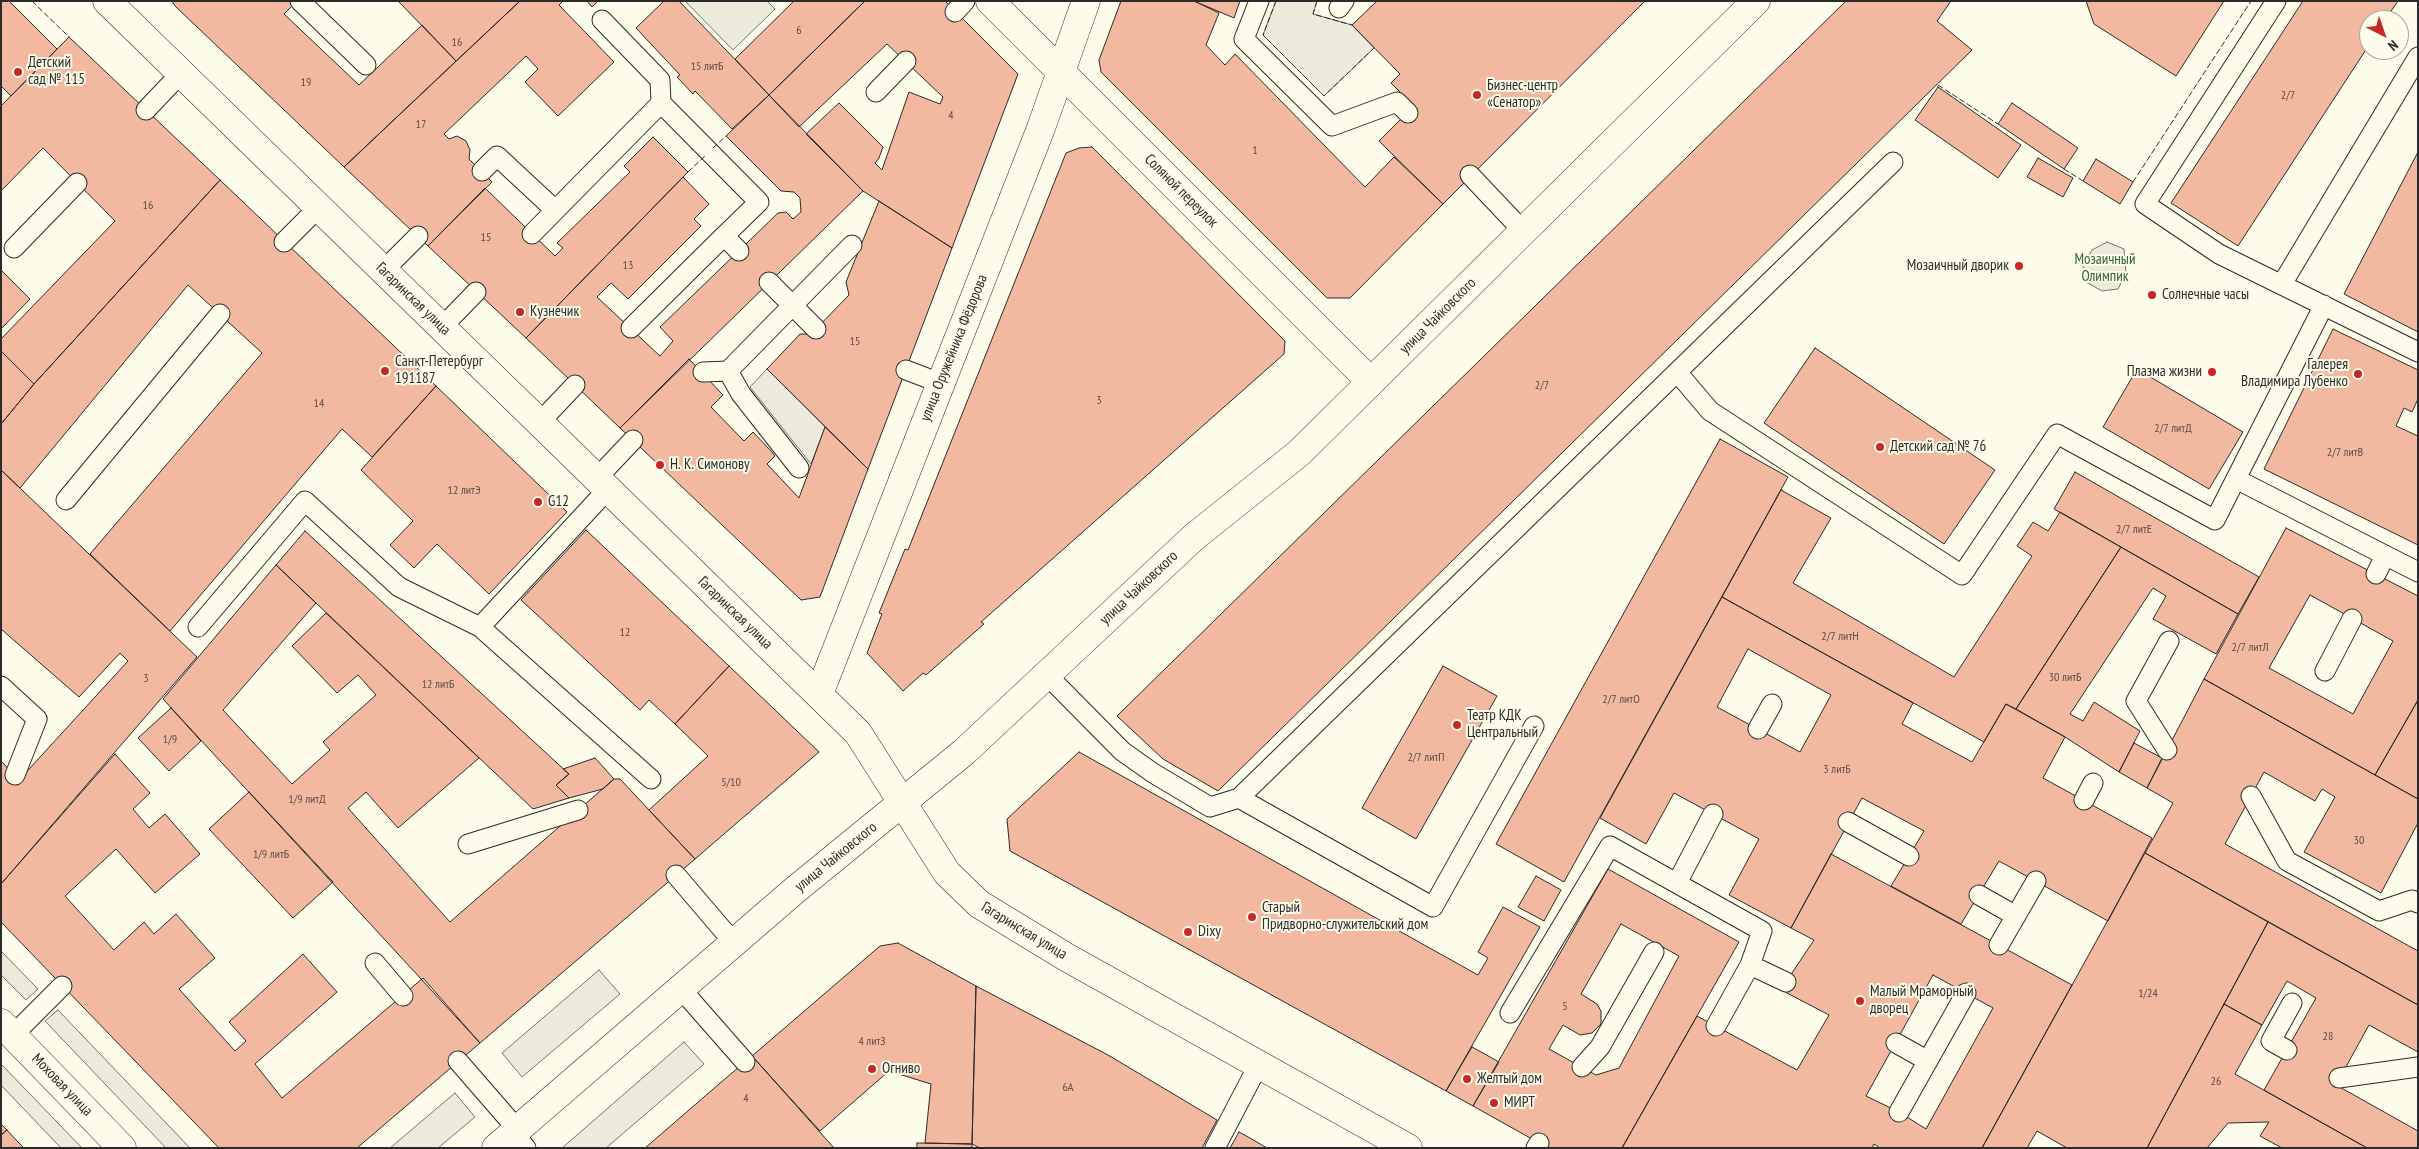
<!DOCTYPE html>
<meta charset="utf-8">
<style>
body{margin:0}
#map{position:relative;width:2419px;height:1149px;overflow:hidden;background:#fdfbea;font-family:"PT Sans Narrow",sans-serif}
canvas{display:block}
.frame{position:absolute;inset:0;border:2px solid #2b2b2b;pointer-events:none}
.north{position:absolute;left:2359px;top:10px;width:50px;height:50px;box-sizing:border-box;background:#fdfbea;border:1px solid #a9a89e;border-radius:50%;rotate:139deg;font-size:14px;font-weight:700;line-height:20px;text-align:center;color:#2b2b2b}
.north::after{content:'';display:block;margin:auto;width:18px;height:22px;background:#c62828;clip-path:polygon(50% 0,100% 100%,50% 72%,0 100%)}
</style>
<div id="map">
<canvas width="2419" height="1149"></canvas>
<div class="frame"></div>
<div class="north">N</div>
</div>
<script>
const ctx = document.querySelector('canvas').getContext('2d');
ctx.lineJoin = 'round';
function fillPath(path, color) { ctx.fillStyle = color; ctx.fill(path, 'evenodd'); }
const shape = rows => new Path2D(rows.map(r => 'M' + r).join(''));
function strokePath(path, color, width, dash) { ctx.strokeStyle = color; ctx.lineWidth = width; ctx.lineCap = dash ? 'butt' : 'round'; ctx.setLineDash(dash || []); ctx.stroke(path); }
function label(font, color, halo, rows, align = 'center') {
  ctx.font = font + ' "PT Sans Narrow",sans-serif'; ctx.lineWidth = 4; ctx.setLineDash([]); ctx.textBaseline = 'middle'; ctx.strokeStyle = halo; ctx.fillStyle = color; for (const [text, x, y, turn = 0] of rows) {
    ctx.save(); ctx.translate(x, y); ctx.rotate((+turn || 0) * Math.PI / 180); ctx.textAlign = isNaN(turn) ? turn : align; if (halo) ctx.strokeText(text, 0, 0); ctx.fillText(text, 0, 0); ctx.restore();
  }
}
const green = shape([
 [685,1,767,1,775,9,733,50,685,1],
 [1276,1,1317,1,1313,14,1352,25,1374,48,1324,96,1263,35,1276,1],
 [2107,242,2124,249,2126,273,2118,289,2102,291,2086,282,2083,267,2092,250,2107,242],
 [767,369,825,427,811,464,750,387,767,369],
 [1,951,38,989,26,1000,1,975,1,951],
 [599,970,620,994,522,1077,502,1053,599,970],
 [58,1010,190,1148,166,1148,45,1021,58,1010],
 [684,1042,704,1064,606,1148,562,1148,684,1042],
 [1,1064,82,1148,61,1148,1,1085,1,1064],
 [455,1093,475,1117,438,1148,390,1148,455,1093]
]);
fillPath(green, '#ecebdb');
strokePath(green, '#74746e', 1);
const building = shape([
 [1,1,9,1,57,49,11,96,1,86,1,1],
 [172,1,297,1,284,14,359,85,422,25,456,61,344,167,175,6,172,1],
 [398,1,520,1,456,61,398,1],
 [520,1,563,1,559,5,614,62,558,116,525,82,538,69,526,56,444,134,449,139,457,136,466,141,470,150,469,159,492,182,428,246,344,167,520,1],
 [587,1,598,1,592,7,587,1],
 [664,1,679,1,769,95,732,129,695,91,693,94,677,77,680,75,636,28,664,1],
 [794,1,865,1,769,95,735,59,794,1],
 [865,1,945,1,1018,74,952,248,863,191,806,134,839,103,883,147,879,158,875,163,882,170,909,92,940,104,943,97,887,44,799,127,769,95,865,1],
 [1121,1,1194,1,1219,13,1206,45,1225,65,1235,54,1365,187,1394,157,1443,204,1350,298,1327,298,1101,72,1099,60,1121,1],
 [1194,1,1240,1,1234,18,1194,1],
 [1377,1,1645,1,1443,204,1379,141,1414,106,1391,83,1400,74,1352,25,1377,1],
 [1846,1,1951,1,1937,21,1972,50,1218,791,1163,759,1117,716,1846,1],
 [2086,1,2224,1,2176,76,2094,24,2086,1],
 [2303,1,2398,1,2385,20,2369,20,2369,45,2238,246,2171,203,2303,1],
 [69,37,220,180,34,384,1,351,1,339,115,221,43,148,1,191,1,106,69,37],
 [1938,87,2021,145,1998,178,1915,120,1938,87],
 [769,95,863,191,620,428,526,338,683,177,709,204,694,219,701,226,628,299,611,283,597,297,660,356,673,341,660,327,778,213,786,212,793,219,801,212,800,198,794,192,781,191,726,136,769,95],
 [2012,103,2078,148,2064,169,1998,124,2012,103],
 [653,137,688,172,526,338,428,246,485,188,555,256,563,248,557,243,630,172,624,166,653,137],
 [1092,147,1285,341,1284,354,981,622,984,624,926,675,923,673,903,691,867,653,882,614,879,613,905,549,908,550,1066,153,1079,148,1092,147],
 [2418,152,2418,332,2344,294,2418,152],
 [2038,158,2073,178,2063,197,2027,177,2038,158],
 [2096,159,2133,182,2120,204,2083,181,2096,159],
 [220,180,436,386,372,457,342,429,170,631,90,554,262,353,188,285,20,488,1,470,1,424,34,384,220,180],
 [879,201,952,248,868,469,767,369,800,334,811,334,849,295,846,282,879,201],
 [1,270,30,299,1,329,1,270],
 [2333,329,2418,370,2418,399,2412,412,2404,408,2396,426,2418,436,2418,545,2264,469,2333,329],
 [1815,348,1995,470,1944,544,1764,423,1815,348],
 [1,351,34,384,1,424,1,351],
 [689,359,723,395,711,407,744,441,753,432,771,451,775,456,767,464,799,498,825,427,868,469,820,597,801,600,620,428,689,359],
 [2137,369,2243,432,2209,489,2103,427,2137,369],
 [436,386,567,512,489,594,437,544,414,568,390,545,413,521,361,470,436,386],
 [1720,439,1788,477,1564,882,1496,844,1720,439],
 [1,470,197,657,1,884,1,761,19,780,128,661,120,653,79,697,1,629,1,470],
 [2075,472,2259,577,2238,614,2054,509,2075,472],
 [1781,490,1831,518,1793,583,1954,677,2032,556,2017,546,2033,522,2048,531,2060,512,2121,547,2016,709,2006,704,1984,742,1722,597,1781,490],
 [2286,528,2418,596,2418,700,2375,775,2204,679,2286,528],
 [2310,595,2393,641,2353,714,2269,668,2310,595],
 [586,530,729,666,675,724,649,700,640,710,521,600,586,530],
 [305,531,569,774,556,785,569,798,533,809,276,565,305,531],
 [2121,547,2238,614,2216,654,2153,619,2166,596,2153,588,2070,714,2083,721,2094,702,2140,731,2119,772,2065,737,2016,709,2121,547],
 [276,565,316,603,223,710,292,784,330,750,323,742,376,695,358,675,337,693,292,646,326,613,479,758,398,828,366,792,348,808,450,922,614,779,620,779,695,859,480,1043,163,699,276,565],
 [1722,597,1913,703,1902,724,1972,762,2006,704,2065,737,2043,778,2152,838,2108,921,1999,861,1961,924,1891,886,1924,831,1862,798,1791,928,1729,895,1759,839,1674,793,1646,844,1600,818,1722,597],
 [1748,649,1831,695,1800,752,1717,707,1748,649],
 [729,666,819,752,695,859,649,810,708,756,675,724,729,666],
 [1443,666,1497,696,1416,839,1362,808,1443,666],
 [2204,679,2418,799,2418,823,2381,893,2304,852,2335,797,2322,789,2315,801,2264,772,2225,844,2418,951,2418,1005,2145,853,2173,803,2147,788,2204,679],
 [2418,700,2418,799,2375,775,2418,700],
 [171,708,201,741,169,771,138,738,171,708],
 [2134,743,2162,758,2147,788,2119,772,2134,743],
 [1079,752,1478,975,1488,958,1478,952,1503,907,1540,927,1446,1091,1010,851,1007,819,1079,752],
 [115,754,150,793,133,809,149,828,165,814,200,854,155,893,116,849,65,896,114,950,144,922,154,934,176,914,215,958,179,989,235,1051,246,1041,229,1022,303,954,337,992,255,1064,282,1098,423,978,480,1043,357,1148,219,1148,1,922,1,884,115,754],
 [595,758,614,779,603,789,569,798,556,785,569,774,563,769,595,758],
 [249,792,333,882,293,918,209,829,249,792],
 [2145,853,2268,922,2147,1148,2067,1148,2037,1131,2027,1148,1982,1148,2145,853],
 [1831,854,2072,985,1982,1148,1880,1148,1874,1144,1872,1148,1622,1148,1697,1016,1797,1070,1829,1015,1785,992,1786,982,1814,940,1791,928,1831,854],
 [1933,975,1993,1008,1926,1129,1899,1112,1866,1096,1933,975],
 [1608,869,1739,942,1622,1148,1548,1148,1473,1106,1608,869],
 [1621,924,1679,956,1619,1068,1596,1075,1549,1049,1563,1025,1580,1035,1592,1033,1601,1024,1601,1011,1597,1004,1581,994,1621,924],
 [1536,876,1561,890,1544,921,1518,907,1536,876],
 [2268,922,2418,1005,2418,1052,2369,1025,2336,1085,2418,1131,2418,1148,2367,1148,2264,1090,2316,998,2287,981,2262,1025,2224,1004,2268,922],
 [898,943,976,986,972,1144,925,1143,931,1084,889,1071,820,1131,752,1056,880,946,898,943],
 [976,986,1108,1055,1217,1120,1202,1148,980,1148,972,1144,976,986],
 [2224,1004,2262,1025,2235,1074,2367,1148,2282,1148,2260,1136,2269,1122,2228,1123,2207,1148,2147,1148,2224,1004],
 [1472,1047,1499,1062,1473,1106,1446,1091,1472,1047],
 [752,1056,834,1148,645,1148,726,1078,752,1056],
 [1,1124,7,1130,1,1135,1,1124],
 [7,1130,17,1141,24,1148,1,1148,1,1135,7,1130],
 [1239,1132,1250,1138,1267,1148,1230,1148,1239,1132],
 [917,1143,972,1144,972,1148,917,1148,917,1143]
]);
fillPath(building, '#f2b8a0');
strokePath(building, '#2b2b2b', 1);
const lane = shape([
 [300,1,366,65],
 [1259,1,1244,39,1332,126,1397,102,1408,113],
 [2276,1,2145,204,2219,254,2418,352],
 [1339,8,1344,1],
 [955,12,965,1],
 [602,20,660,80,661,103,759,202,724,236],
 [876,92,906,61],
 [146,110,181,73],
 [482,171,497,156,555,210],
 [1470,175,1523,231],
 [532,234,661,103],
 [284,242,319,207],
 [14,248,77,183],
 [384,270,418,236],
 [769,282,816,329],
 [2282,284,2418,57],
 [442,327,476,292],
 [631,328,724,236,739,251],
 [906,370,940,383],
 [728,371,741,394,799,468],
 [703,372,728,371,852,245],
 [1677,372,1710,411,1962,575,2057,434,2215,520,2324,305],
 [540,422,575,385],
 [597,478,633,440],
 [2236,479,2418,572],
 [66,500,220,314],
 [2376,574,2385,556],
 [198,627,305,501,399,587,480,627,651,779],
 [480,627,608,489],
 [2325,671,2352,619],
 [1047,675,1122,751,1153,773,1210,807,1239,798,1433,907,1534,726],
 [1,686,37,719,15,775],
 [1758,729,1772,704],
 [2167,750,2136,701,2169,641],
 [2251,796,2287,861,2379,911,2412,900,2418,903],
 [1239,798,1893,162],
 [2084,800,2093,783],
 [1848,822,1909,856],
 [468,844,578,810],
 [676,875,734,943],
 [1677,883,1713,814],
 [1979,895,2016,916],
 [1999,945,2036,881],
 [375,963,403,996],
 [1750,965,1786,982],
 [681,989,745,1062],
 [1510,1013,1610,846,1762,931,1750,965,1716,1026],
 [13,1035,62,986],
 [1896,1043,1928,1061],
 [2287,1050,2271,1041,2292,1003],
 [458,1061,517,1129],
 [1582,1067,1600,1047,1654,952],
 [2339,1078,2418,1067],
 [1899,1112,1966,993],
 [513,1133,526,1148],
 [1215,1148,1259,1064],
 [1536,1148,1539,1143]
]);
const street = shape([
 [990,1,1371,382],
 [819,694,1041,128,1086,1],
 [1,1023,122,1148]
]);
const secondary = shape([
 [107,1,858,733,947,873,979,904,1066,957,1408,1148],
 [496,1148,795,890,964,752,1194,537,1299,453,1756,1]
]);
strokePath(lane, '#2b2b2b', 21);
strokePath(street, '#2b2b2b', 29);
strokePath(secondary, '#2b2b2b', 29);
strokePath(lane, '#fdfbea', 19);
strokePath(street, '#fdfbea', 28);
strokePath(secondary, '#fdfbea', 28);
strokePath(shape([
 [32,1,69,37],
 [1276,1,1263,35,1324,96,1374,48],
 [1317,1,1313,14,1352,25],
 [1938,85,1998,124],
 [713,148,726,136],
 [2064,169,2083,181],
 [688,172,706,155],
 [2133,182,2251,1]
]), '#2b2b2b', 1, [6, 2.5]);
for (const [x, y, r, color] of [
 [18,72,5,"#c62828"],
 [1477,95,5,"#c62828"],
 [2019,266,5,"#c62828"],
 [2152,295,5,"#c62828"],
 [520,312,5,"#c62828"],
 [385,371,5,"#c62828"],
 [2212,372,5,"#c62828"],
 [2358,374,5,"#c62828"],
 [1880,447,5,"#c62828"],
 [660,465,5,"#c62828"],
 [538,502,5,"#c62828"],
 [1457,725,5,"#c62828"],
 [1252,917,5,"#c62828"],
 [1188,932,5,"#c62828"],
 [1860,1001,5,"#c62828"],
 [872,1069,5,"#c62828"],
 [1467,1079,5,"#c62828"],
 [1494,1103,5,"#c62828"]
]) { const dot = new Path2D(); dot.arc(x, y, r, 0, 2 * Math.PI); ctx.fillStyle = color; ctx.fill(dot); strokePath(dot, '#fdfbea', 2); }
label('12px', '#5d4e48', null, [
 ["6",799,31],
 ["16",457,43],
 ["15 литБ",707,67],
 ["19",306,83],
 ["2/7",2288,96],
 ["4",951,116],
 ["17",421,125],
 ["1",1255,151],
 ["16",148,206],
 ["15",486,238],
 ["13",628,266],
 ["15",855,342],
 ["2/7",1542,386],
 ["3",1099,401],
 ["14",319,404],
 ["2/7 литД",2173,429],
 ["2/7 литВ",2345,453],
 ["12 литЭ",464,491],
 ["2/7 литЕ",2134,530],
 ["12",625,633],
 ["2/7 литН",1840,637],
 ["2/7 литЛ",2250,648],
 ["30 литБ",2065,678],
 ["3",146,679],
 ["12 литБ",438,685],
 ["2/7 литО",1621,700],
 ["1/9",170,740],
 ["2/7 литП",1426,758],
 ["3 литБ",1837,770],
 ["5/10",731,783],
 ["1/9 литД",307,800],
 ["30",2359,841],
 ["1/9 литБ",271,855],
 ["1/24",2148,994],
 ["5",1565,1007],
 ["28",2328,1037],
 ["4 литЗ",872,1042],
 ["26",2216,1082],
 ["6А",1068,1088],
 ["4",746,1099]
]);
label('15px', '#2b2b2b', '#fdfbea', [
 ["Детский",28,63],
 ["сад № 115",28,80],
 ["Бизнес-центр",1487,86],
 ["«Сенатор»",1487,103],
 ["Мозаичный дворик",2009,266,"right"],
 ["Солнечные часы",2162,295],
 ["Кузнечик",530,312],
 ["Санкт-Петербург",395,362],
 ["191187",395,379],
 ["Галерея",2348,365,"right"],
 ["Владимира Лубенко",2348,382,"right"],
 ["Плазма жизни",2202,372,"right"],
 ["Детский сад № 76",1890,447],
 ["Н. К. Симонову",670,465],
 ["G12",548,502],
 ["Театр КДК",1467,716],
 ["Центральный",1467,733],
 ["Старый",1262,908],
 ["Придворно-служительский дом",1262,925],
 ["Dixy",1198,932],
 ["Малый Мраморный",1870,992],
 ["дворец",1870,1009],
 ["Огниво",882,1069],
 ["Желтый дом",1477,1079],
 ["МИРТ",1504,1103]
], 'left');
label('15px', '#2b2b2b', '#fdfbea', [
 ["Соляной переулок",1181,191,45],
 ["Гагаринская улица",413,299,44],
 ["улица Чайковского",1438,316,-45],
 ["улица Оружейника Фёдорова",954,348,-68],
 ["улица Чайковского",1139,588,-43],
 ["Гагаринская улица",735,613,44],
 ["улица Чайковского",836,857,-39],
 ["Гагаринская улица",1024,931,31],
 ["Моховая улица",62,1085,46]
]);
label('15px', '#34623c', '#fdfbea', [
 ["Мозаичный",2105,260],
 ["Олимпик",2105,277]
]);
</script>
